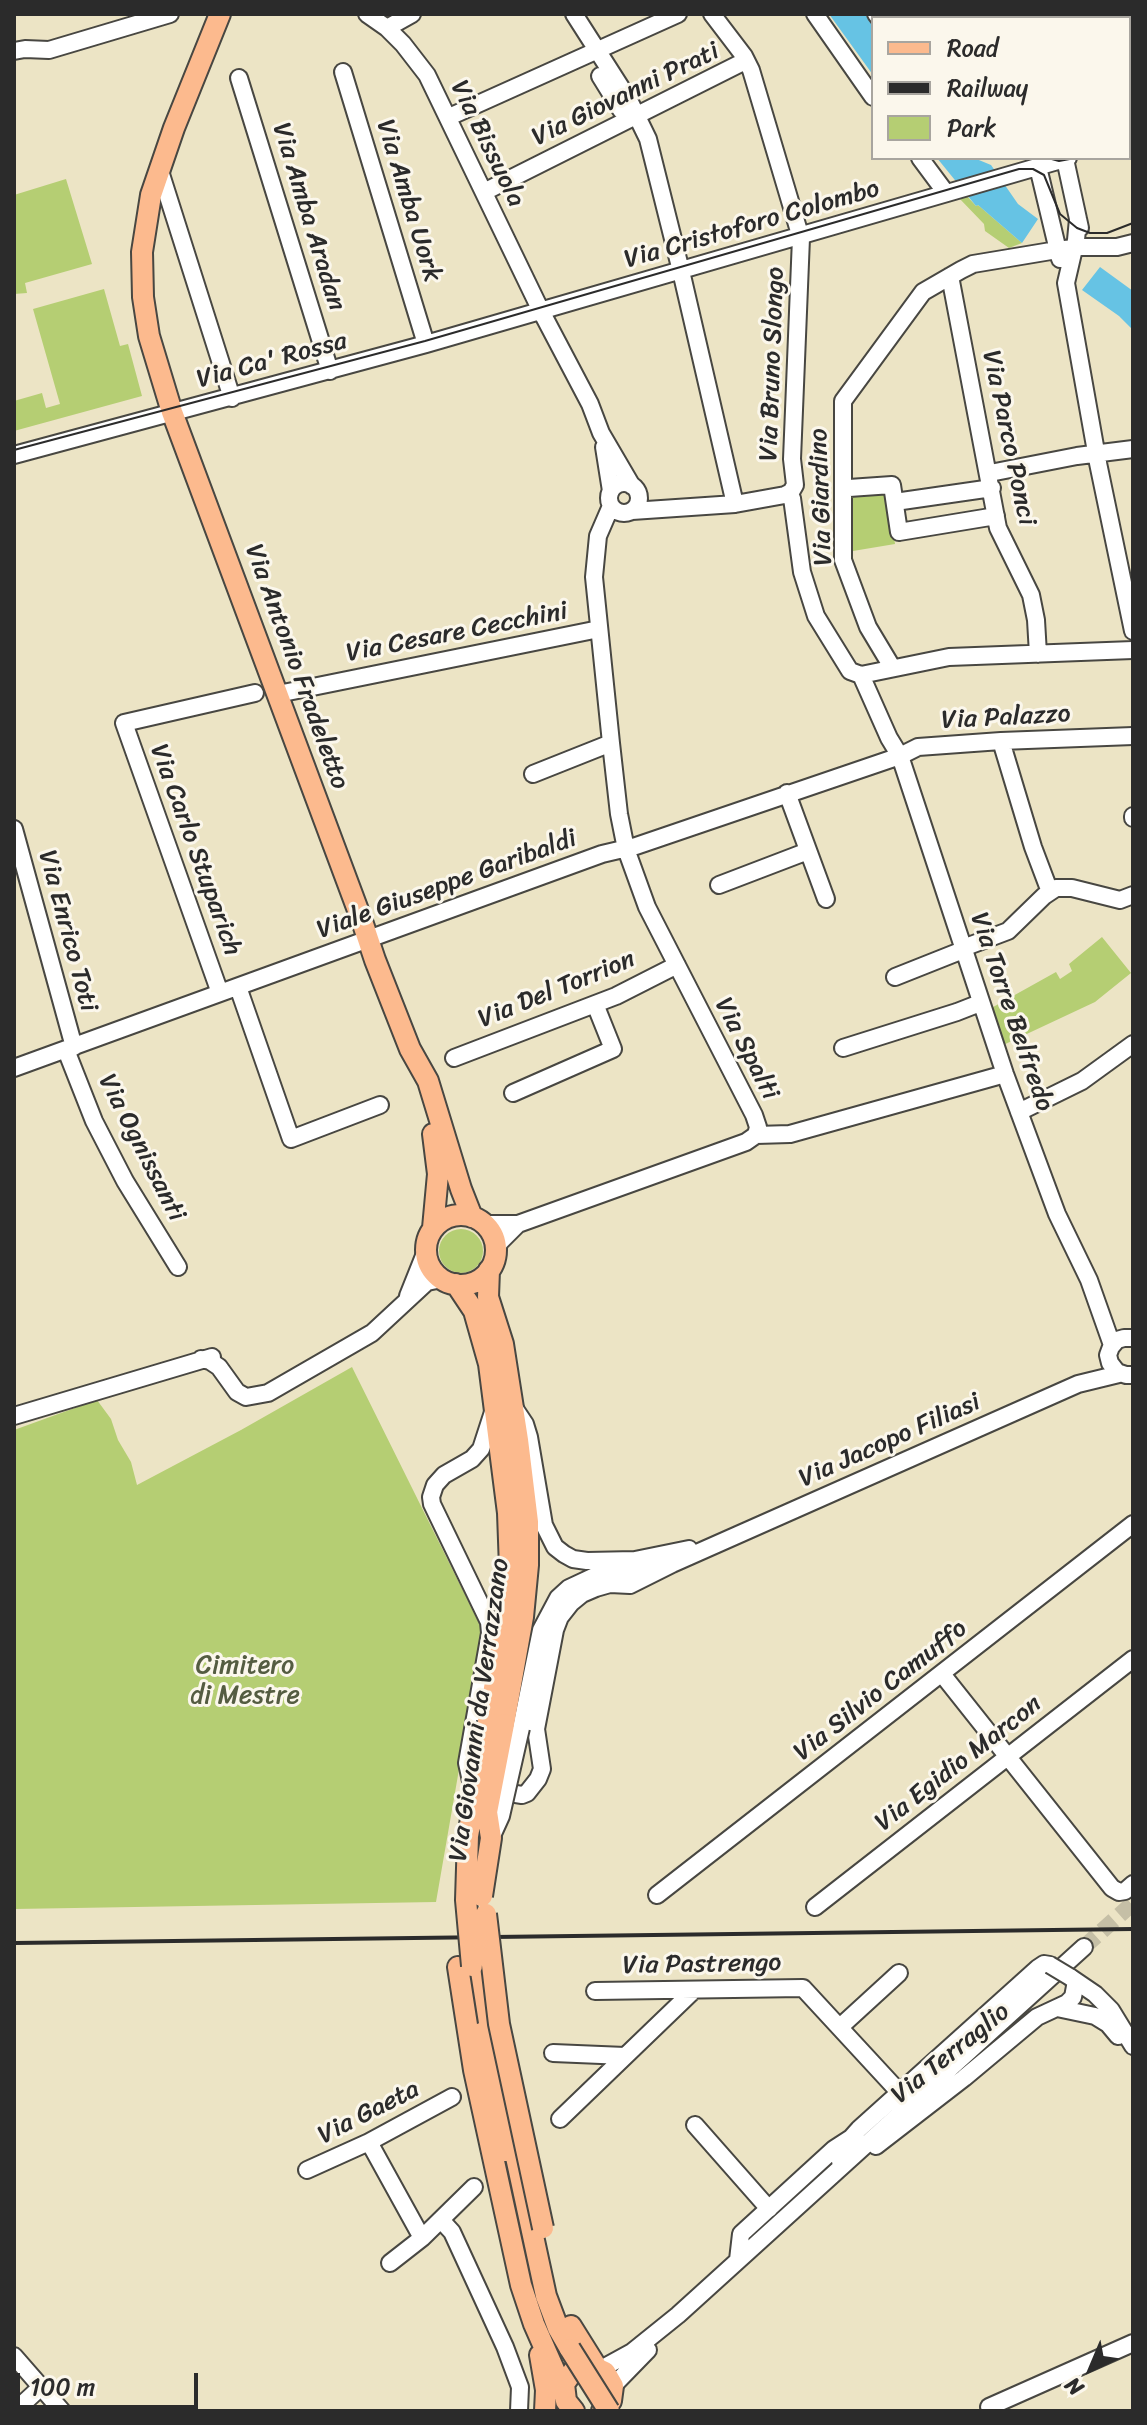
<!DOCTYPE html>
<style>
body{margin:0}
#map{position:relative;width:1147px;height:2425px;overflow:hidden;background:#ece4c5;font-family:Sriracha,sans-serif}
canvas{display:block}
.frame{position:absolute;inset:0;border:16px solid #2b2b2b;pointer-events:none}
.legend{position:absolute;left:871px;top:16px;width:260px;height:144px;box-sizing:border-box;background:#fbf7ec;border:2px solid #a8a59f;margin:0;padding:10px 14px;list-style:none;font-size:24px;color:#2b2b2b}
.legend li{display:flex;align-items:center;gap:16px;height:40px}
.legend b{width:40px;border:2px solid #a8a59f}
.north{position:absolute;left:1051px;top:2329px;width:80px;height:80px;-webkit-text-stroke:6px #fbf7ec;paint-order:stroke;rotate:224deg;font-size:22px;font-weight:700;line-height:32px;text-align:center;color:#2b2b2b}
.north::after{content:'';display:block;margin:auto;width:28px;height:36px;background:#2b2b2b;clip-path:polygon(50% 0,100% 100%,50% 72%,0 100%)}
.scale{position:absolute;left:16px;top:2373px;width:182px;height:36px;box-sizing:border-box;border:4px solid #2b2b2b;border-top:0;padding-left:10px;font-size:24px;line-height:28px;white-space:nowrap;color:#2b2b2b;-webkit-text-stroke:6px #fbf7ec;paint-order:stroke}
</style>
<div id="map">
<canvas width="1147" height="2425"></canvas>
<div class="frame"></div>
<ul class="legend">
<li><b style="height:10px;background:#fcba8e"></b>Road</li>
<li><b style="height:10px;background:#2b2b2b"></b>Railway</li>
<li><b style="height:22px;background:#b5ce73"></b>Park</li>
</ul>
<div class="north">N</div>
<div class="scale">100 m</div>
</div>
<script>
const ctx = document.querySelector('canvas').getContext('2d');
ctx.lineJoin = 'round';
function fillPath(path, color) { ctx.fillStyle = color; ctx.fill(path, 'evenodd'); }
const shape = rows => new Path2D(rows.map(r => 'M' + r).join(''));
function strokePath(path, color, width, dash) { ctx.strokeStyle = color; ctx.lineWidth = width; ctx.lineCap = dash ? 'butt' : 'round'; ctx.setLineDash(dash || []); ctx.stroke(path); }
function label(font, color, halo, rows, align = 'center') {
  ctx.font = font + ' Sriracha,sans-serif'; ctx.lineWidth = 6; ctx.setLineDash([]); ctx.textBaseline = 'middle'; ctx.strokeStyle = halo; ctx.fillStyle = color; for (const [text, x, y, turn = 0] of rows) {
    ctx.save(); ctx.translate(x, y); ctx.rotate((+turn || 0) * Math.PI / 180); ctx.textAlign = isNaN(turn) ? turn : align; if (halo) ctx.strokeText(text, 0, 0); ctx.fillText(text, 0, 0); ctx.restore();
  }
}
fillPath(shape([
 [66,179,92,264,25,283,27,293,14,294,14,195],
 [966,195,976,206,978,205,1022,243,1009,248,985,231,984,224,958,197],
 [104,289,120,346,128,344,142,396,14,431,14,401,42,393,46,408,60,404,33,309],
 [888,490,895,544,847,552,847,493],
 [1102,937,1131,973,1095,1002,999,1047,986,1011,1056,972,1060,979,1072,971,1069,964],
 '439 1251a22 22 0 1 1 44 0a22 22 0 1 1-44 0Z',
 [352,1367,483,1631,436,1902,14,1909,14,1430,97,1400,111,1419,118,1440,131,1462,137,1485,241,1430]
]), '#b5ce73');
fillPath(shape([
 [829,14,865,14,873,26,873,75],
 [937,158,974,158,991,165,1018,204,1038,219,1022,243,978,205,976,206],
 [1100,267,1133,291,1133,330,1119,316,1082,290]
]), '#66c3e4');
strokePath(shape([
 [1084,1947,1133,1903]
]), '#c5bfa6', 16, [16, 8]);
const minor = shape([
 [367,14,387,28,403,44,427,75,541,311,590,404,601,433,632,486],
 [574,14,629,100,648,139,681,271,735,504],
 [815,14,873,97],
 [876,14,879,18],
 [1019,14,1020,18],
 [387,28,412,14],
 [14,51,25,49,49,50,170,14],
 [343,72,426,344],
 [600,76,621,110,638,117],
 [239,78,330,371],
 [449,117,678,14],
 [1129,140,1133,138],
 [920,158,946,193],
 [1065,159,1080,228],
 [1038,167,1060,259],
 [159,168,232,398],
 [484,192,745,61],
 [1078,219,1076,240,1066,283,1098,463,1133,631],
 [950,276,998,528,1031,595,1036,620,1038,654],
 [604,447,611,491],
 [14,455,426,344,1068,158],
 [990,473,1077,456,1133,449],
 '609 498a15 15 0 1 1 30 0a15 15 0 1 1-30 0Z',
 [844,486,849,488,892,485,899,532,996,516],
 [792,498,802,572,816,616,850,671,861,675],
 [895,502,992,488],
 [611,506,598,536,594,577,611,743,619,814,626,849,647,907,754,1115,758,1127,756,1135],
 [632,511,735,504,785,495,791,492,795,485,792,459,801,238,751,70,744,56,712,14],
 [892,667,868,627,843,560,843,401,923,292,961,270,973,264,1057,250,1081,247,1117,247,1133,243],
 [861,675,889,738,900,756,1005,1074,1057,1214,1089,1280,1112,1345],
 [861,675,949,657,1133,650],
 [278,694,599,629],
 [1001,741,1033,847,1050,892],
 [533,774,611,743],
 [787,793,826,899],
 [1133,816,1133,818],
 [14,829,74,1047],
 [719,885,808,851],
 [963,948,1008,931,1044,896,1056,888,1072,888,1120,900,1133,895],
 [895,977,963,950],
 [238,987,291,1139,380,1105],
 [220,993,124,723,255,693],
 [843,1048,957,1012,980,1003],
 [66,1050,94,1121,125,1181,178,1267],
 [454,1058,616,996,677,965],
 [14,1068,602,854,636,846,900,756,918,747,1001,741,1133,736],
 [513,1093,613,1049,595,1004],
 [1019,1112,1082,1081,1133,1044],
 [756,1135,790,1134,1005,1074],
 [484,1224,518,1224,746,1142,756,1135],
 [496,1250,500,1242,518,1224],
 [408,1296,426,1251],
 [1133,1338,1124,1338,1117,1340,1111,1347,1108,1355,1110,1363,1117,1372,1126,1375,1133,1375],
 [201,1359,210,1361,219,1367,237,1392,246,1397,268,1393,372,1333,427,1282,442,1279],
 [515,1409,525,1424,529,1437,544,1525,555,1547,564,1554,573,1559,587,1561,635,1560,689,1549],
 [493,1412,481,1449,472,1459,444,1475,435,1485,431,1497,432,1504,489,1622,490,1633,467,1763,471,1781,478,1788,522,1795,527,1793,538,1779,542,1769,536,1729,555,1630,560,1617,571,1603,582,1594,596,1588,610,1584,630,1585,672,1564],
 [14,1416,212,1357],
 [942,1674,1112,1888,1119,1892,1125,1891,1133,1884],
 [521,1728,541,1630,558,1598,569,1588,599,1574,640,1571,672,1564,1078,1384,1119,1374],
 [657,1895,1133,1524],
 [815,1907,1133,1659],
 [1070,1977,1095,1994,1111,2010,1133,2046],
 [595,1991,803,1988,900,2093],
 [1057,2008,1095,2016,1108,2024,1118,2036],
 [840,2027,899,1973],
 [553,2053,625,2056],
 [560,2119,694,1990],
 [695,2125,769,2209],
 [369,2142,422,2238],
 [876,2146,964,2078,1037,2017,1067,2003,1073,1997,1076,1981],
 [840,2161,851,2138,859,2129,1038,1968,1044,1964,1050,1965],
 [307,2170,369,2142,452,2097],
 [441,2220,452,2232,505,2347,520,2387,519,2411],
 [738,2260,741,2234,834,2149,851,2138],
 [390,2263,422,2238,474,2187],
 [14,2356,62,2411],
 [601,2369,632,2352,678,2315,1084,1947],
 [613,2386,648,2350],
 [989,2407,1133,2343],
 [15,2411,41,2387]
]);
const major = shape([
 [220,14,174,128,151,195,142,252,143,297,149,336,172,412,362,921,375,960,410,1049,428,1081,461,1189,472,1217],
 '426 1250a35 35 0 1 1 70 0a35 35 0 1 1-70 0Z',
 [433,1228,438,1174,433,1134],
 [489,1270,488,1297,503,1344,518,1440,528,1522,528,1565,523,1617,504,1724],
 [456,1284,474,1311,489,1364,508,1513,510,1568,507,1615,488,1722],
 [480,1965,493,2048],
 [458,1967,474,2070,521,2285,534,2324,563,2390],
 [481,2033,506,2151],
 [511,2134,546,2296,558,2328,570,2349],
 [571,2326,596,2366],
 [540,2355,546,2390,545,2411],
 [574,2411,566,2401,564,2384,574,2370,590,2365,605,2372,613,2386,611,2401,602,2411]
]);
strokePath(minor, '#484742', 20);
strokePath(major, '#484742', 24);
strokePath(minor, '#fff', 16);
strokePath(major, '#fcba8e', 20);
strokePath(shape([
 [1022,14,1023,18],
 [1129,142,1133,141],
 [1048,158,1059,161,1075,158],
 [14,450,425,341,1019,169,1033,169,1044,175,1060,214,1077,228,1090,233,1107,233,1133,223]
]), '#2b2b2b', 2);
strokePath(shape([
 [14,1943,1133,1929]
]), '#2b2b2b', 4);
const minorBridge = shape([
 [491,1838,501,1816,521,1728],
 [1050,1965,1070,1977]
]);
const majorBridge = shape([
 [482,1896,491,1838,487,1812,504,1724],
 [486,1914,499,2024,543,2228],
 [472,1966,466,1900,468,1836,488,1722],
 [570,2349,609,2411]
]);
strokePath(minorBridge, '#484742', 20, []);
strokePath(majorBridge, '#484742', 24, []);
strokePath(minorBridge, '#fff', 16);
strokePath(majorBridge, '#fcba8e', 20);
label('26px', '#2b2b2b', '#fbf7ec', [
 ["Via Giovanni Prati",626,95,-26],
 ["Via Bissuola",487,144,64],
 ["Via Amba Uork",408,201,73],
 ["Via Amba Aradan",308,217,73],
 ["Via Cristoforo Colombo",752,225,-16],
 ["Via Ca' Rossa",272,361,-15],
 ["Via Bruno Slongo",773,364,-88],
 ["Via Parco Ponci",1008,438,78],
 ["Via Giardino",822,497,-92],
 ["Via Cesare Cecchini",457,633,-11],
 ["Via Antonio Fradeletto",296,667,70],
 ["Via Palazzo",1006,718,-3],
 ["Via Carlo Stuparich",195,850,70],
 ["Viale Giuseppe Garibaldi",447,885,-20],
 ["Via Enrico Toti",67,931,75],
 ["Via Del Torrion",557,990,-22],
 ["Via Torre Belfredo",1011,1012,71],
 ["Via Spalti",746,1049,63],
 ["Via Ognissanti",141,1148,63],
 ["Via Jacopo Filiasi",890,1441,-24],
 ["Via Silvio Camuffo",881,1691,-38],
 ["Via Giovanni da Verrazzano",480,1710,-82],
 ["Via Egidio Marcon",959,1764,-38],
 ["Via Pastrengo",702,1965,-1],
 ["Via Terraglio",951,2054,-39],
 ["Via Gaeta",369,2113,-27]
]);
label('26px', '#545c41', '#fbf7ec', [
 ["Cimitero",245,1666],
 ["di Mestre",245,1696]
]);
</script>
